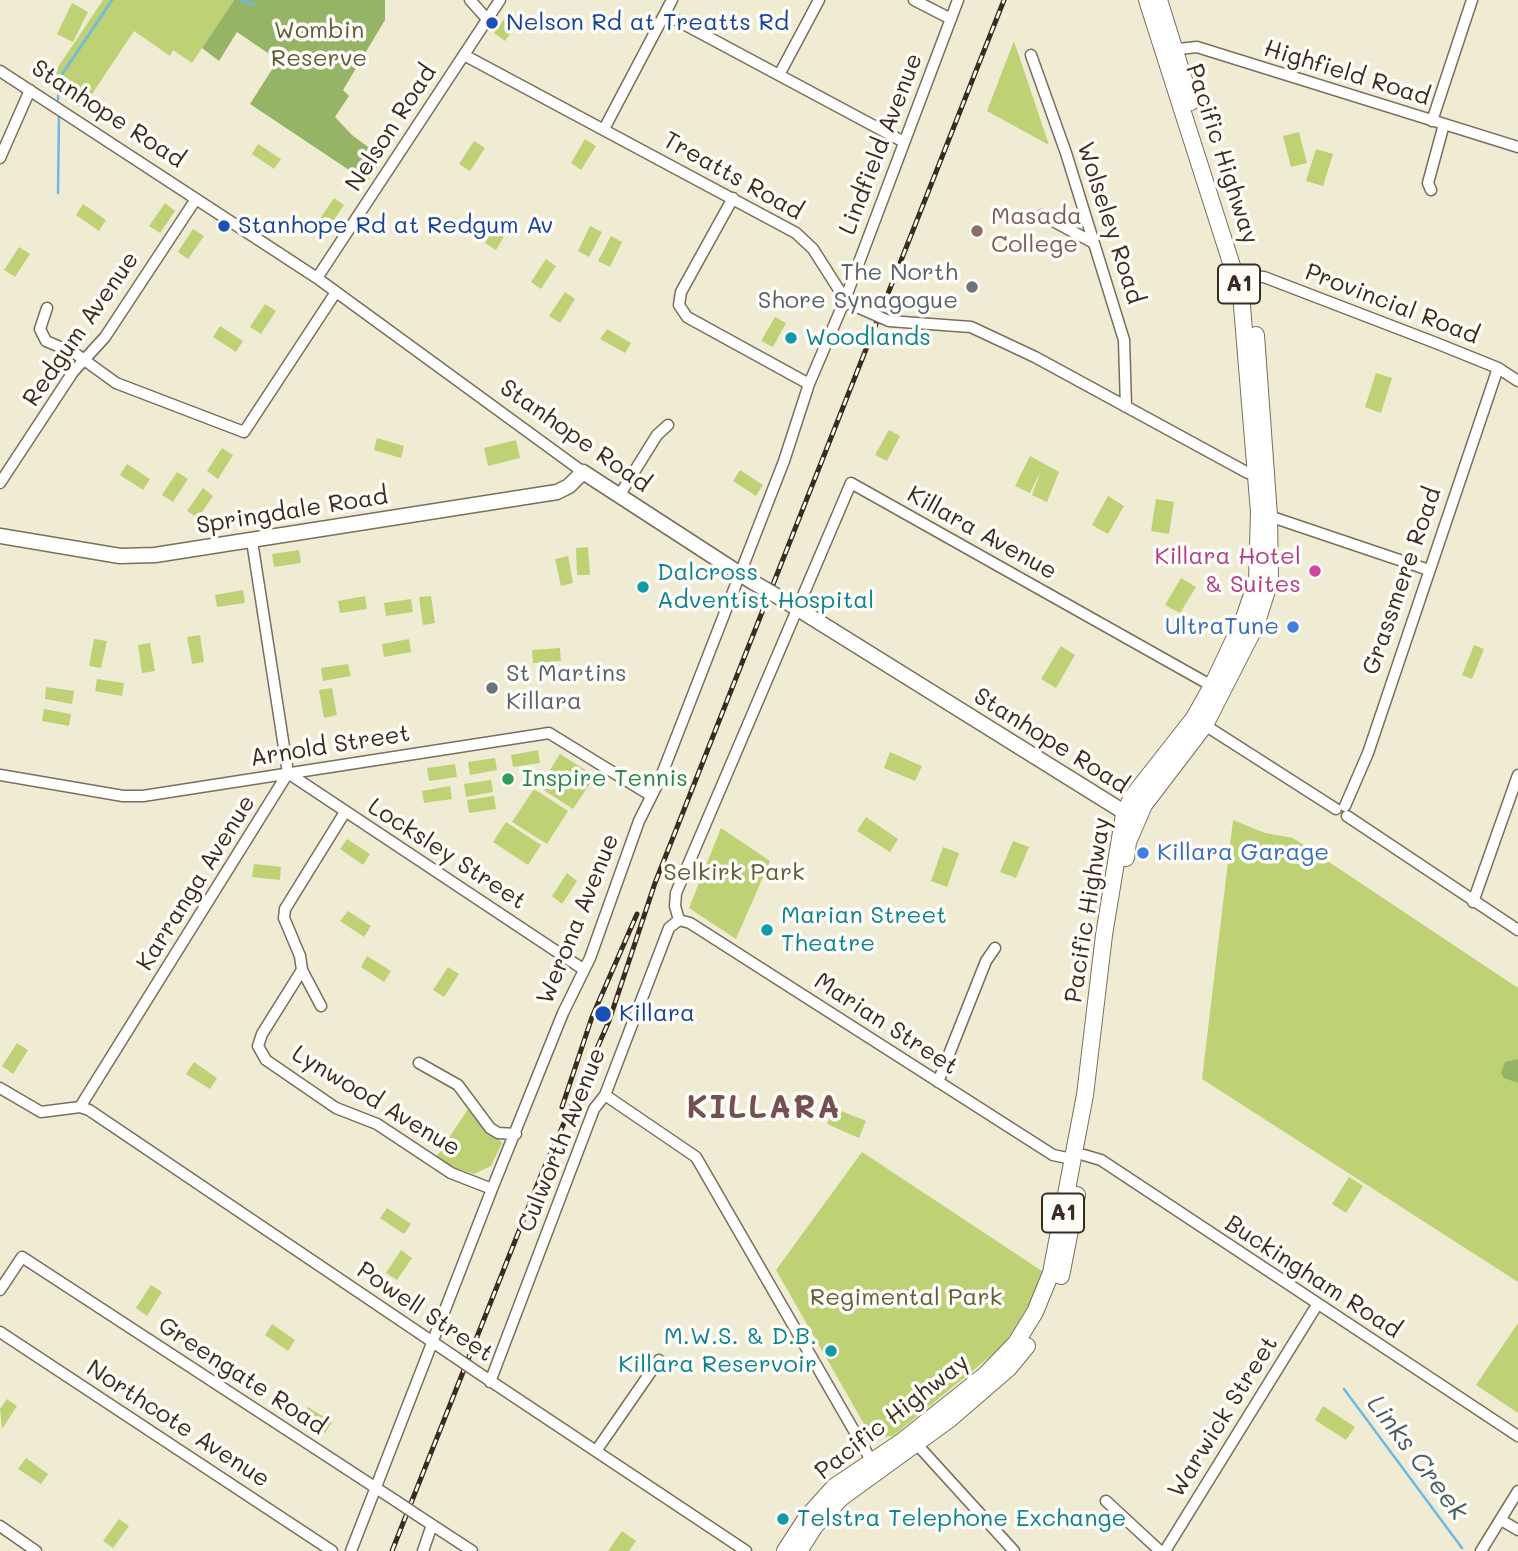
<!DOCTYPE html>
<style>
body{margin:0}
canvas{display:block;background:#f0ebd3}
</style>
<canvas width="1518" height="1551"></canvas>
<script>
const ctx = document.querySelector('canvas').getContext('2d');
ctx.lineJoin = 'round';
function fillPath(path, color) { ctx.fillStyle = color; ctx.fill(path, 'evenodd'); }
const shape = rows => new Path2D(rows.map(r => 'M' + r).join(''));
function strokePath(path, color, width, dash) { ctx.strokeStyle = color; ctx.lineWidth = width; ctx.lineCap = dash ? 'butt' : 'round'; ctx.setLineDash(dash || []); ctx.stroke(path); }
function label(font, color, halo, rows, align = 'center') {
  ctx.font = font + ' Mali,sans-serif'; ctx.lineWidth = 7; ctx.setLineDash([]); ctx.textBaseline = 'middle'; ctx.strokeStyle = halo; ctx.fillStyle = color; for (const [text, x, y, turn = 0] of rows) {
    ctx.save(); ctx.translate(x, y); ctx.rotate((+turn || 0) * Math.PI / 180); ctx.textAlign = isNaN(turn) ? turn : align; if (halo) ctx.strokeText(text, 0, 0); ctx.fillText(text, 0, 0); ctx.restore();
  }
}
fillPath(shape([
 [103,0,234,0,192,63,173,50,170,56,134,31,82,109,46,85],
 [72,3,88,12,73,42,57,34],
 [510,11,521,18,505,41,494,33],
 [1014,41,1049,145,987,111],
 [1299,132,1307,163,1291,167,1283,136],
 [585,139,596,146,581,170,571,163],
 [474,141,485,148,470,171,459,164],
 [258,144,281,159,274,169,252,154],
 [1316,149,1333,154,1323,186,1306,181],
 [334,198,344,205,329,227,319,220],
 [165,203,175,211,160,233,149,226],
 [83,204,106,220,99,231,76,215],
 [500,219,510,226,496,250,485,243],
 [590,226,602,232,589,257,578,251],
 [193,229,204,236,188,259,178,252],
 [611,236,622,242,610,267,598,261],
 [19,247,30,254,15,277,4,270],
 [546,259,556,266,541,289,531,282],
 [565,292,575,299,560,323,549,316],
 [265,304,276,311,261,334,250,327],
 [775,317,786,323,773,347,761,341],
 [220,326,243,341,236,352,213,337],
 [607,329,631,343,625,353,600,339],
 [1376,373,1392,378,1381,413,1365,407],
 [889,430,900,436,887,461,875,455],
 [377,438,404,446,401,458,374,450],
 [516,440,520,458,488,466,484,448],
 [222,448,233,455,218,479,207,471],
 [1030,456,1059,472,1047,502,1032,495,1041,471,1030,493,1015,486],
 [127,464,150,479,143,490,120,475],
 [740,470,763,485,756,496,733,481],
 [177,472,188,479,173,502,162,495],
 [203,488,213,496,198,518,187,511],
 [1108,496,1124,506,1108,534,1092,525],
 [1156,499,1174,502,1169,534,1151,531],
 [588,547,590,575,577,575,576,548],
 [299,550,301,563,274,567,272,554],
 [568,556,573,583,561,586,555,559],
 [1181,578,1196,587,1180,613,1165,605],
 [243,590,245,603,217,607,215,595],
 [365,596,367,609,340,613,338,601],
 [431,596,435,623,423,625,419,597],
 [411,599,413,612,386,616,384,603],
 [200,635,204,662,192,664,187,637],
 [94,639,107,641,101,668,89,666],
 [409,639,411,652,384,657,382,644],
 [150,643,155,671,142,673,138,645],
 [1474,645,1484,649,1472,679,1462,675],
 [1061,646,1075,655,1056,688,1041,679],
 [560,648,561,661,533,663,532,650],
 [348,664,351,676,323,681,321,668],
 [97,679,124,683,122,696,95,691],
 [46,687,74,691,72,704,45,699],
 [332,688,337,715,324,718,319,690],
 [44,709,71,714,69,726,42,721],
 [538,750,540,763,513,767,511,755],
 [890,752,922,766,915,781,884,768],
 [560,754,595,776,573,809,539,787],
 [495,758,497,770,470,775,468,762],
 [455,764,457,777,429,781,427,768],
 [491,780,493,792,466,797,464,784],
 [450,786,452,799,424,803,422,791],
 [534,789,568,811,547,844,512,822],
 [494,796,496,809,469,813,467,800],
 [866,817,898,839,890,852,857,831],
 [1233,820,1265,833,1293,838,1518,988,1518,1282,1202,1079],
 [506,822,541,845,528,865,493,842],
 [721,828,770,861,736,939,689,908],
 [347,839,370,854,363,865,340,849],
 [1013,841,1029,847,1016,878,1000,872],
 [943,847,959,853,947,887,931,881],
 [254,864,281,867,280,880,252,877],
 [567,873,577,881,562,904,552,896],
 [348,911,371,926,364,937,340,921],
 [367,956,391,971,384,982,361,967],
 [448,967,459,974,444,997,433,990],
 [17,1043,28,1050,13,1074,2,1066],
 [194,1062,217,1078,210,1089,186,1074],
 [470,1106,502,1143,491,1166,474,1174,449,1166,437,1156],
 [834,1108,866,1121,859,1138,827,1124],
 [862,1152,1042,1271,1036,1294,1004,1345,893,1436,880,1437,868,1431,776,1270],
 [1349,1177,1363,1186,1346,1213,1332,1204],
 [387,1208,411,1224,404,1234,380,1218],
 [401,1250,412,1258,397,1280,386,1273],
 [151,1285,162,1292,147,1316,136,1308],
 [1518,1323,1518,1413,1476,1385],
 [272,1324,295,1340,288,1351,265,1335],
 [7,1399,17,1406,2,1429,0,1409],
 [1323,1406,1355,1427,1346,1440,1315,1420],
 [308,1407,332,1422,325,1433,301,1418],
 [26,1458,48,1474,41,1484,18,1469],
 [119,1519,129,1526,113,1548,103,1541],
 [622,1531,636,1541,629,1551,608,1551]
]), '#bed275');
fillPath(shape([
 [234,0,385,0,385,20,343,90,349,96,335,117,352,135,383,158,367,182,250,104,278,60,237,32,219,61,202,48],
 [1518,1059,1518,1083,1504,1078,1501,1073,1505,1062]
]), '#96b466');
strokePath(shape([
 [240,0,254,4],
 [58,100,59,79,112,0],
 [58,193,59,113],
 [1344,1389,1462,1548]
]), '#6cb9e6', 2.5);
const minor = shape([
 [470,0,487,19],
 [914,0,951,19],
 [665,14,904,142],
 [1170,50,1197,47,1518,147],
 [464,55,796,233,813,249,848,304],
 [1031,55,1066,153,1124,340,1126,407],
 [0,71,317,278,583,472],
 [779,75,819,0],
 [1432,121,1472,0],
 [604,129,672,0],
 [0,158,30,90],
 [1431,190,1428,183,1444,124],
 [733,198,681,292,679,305,687,317,809,384],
 [1042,215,1094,243],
 [1247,276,1264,277,1436,343,1498,368,1518,381],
 [317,278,500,0],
 [47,308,40,329,46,341,76,354,116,383,244,432,336,292],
 [889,321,971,327,1035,357,1248,473,1260,474],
 [0,483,73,372,105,337,196,199],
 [619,496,657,435,668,425],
 [1269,516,1429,570],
 [1200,722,1336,809],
 [288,773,583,969],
 [0,775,123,796,143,796,549,733,650,795],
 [1345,806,1368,753,1498,368],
 [345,812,285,909,284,918,300,956,302,970,262,1034,258,1046,266,1060,336,1108,377,1124,451,1173,492,1189],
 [1347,816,1518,930],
 [1473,902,1518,775],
 [679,920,675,906,676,893,851,483,1212,686],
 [679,920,690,923,1053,1155,1072,1159],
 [302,970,321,1006],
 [419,1063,458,1085,490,1128,498,1133,516,1134],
 [938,1082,986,961,995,948],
 [0,1088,41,1112,80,1107,89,1110,449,1353],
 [605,1095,696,1157,875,1467],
 [80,1107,288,773,252,541],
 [1084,1155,1101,1160,1518,1436],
 [0,1290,22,1257,396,1501],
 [0,1332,332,1551],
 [477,1372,746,1551],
 [490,1382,594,1109,605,1095,669,928,679,920],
 [912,1439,1014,1551],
 [596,1451,659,1360],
 [1106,1501,1160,1551],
 [417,1515,472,1551],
 [1501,1520,1518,1530],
 [0,1526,36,1551],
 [351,1551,492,1189,563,1013,590,958,639,821,660,779,784,461,809,384,844,302,958,0],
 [423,1551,432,1525],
 [1165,1551,1317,1305],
 [1481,1551,1518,1491]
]);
const major = shape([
 [0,536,120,556,155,555,557,492,569,486,583,472,751,581],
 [782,599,1132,817]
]);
const highway = shape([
 [1159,0,1191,102],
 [1126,858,1128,842,1144,805,1205,725,1256,625,1270,581,1269,516,1256,335],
 [1061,1276,1077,1195],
 [785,1551,807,1517,834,1487,901,1442,985,1375,1016,1343,1035,1312,1051,1273,1085,1095,1104,935,1124,814,1132,797,1194,718,1212,686,1244,618,1257,580,1259,512,1241,294,1147,0],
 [799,1551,815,1526,841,1498,950,1419,1009,1368,1027,1346]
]);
strokePath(minor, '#7a6e5d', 13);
strokePath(major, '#7a6e5d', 17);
strokePath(highway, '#7a6e5d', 18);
strokePath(minor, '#fff', 10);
strokePath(major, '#fff', 14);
strokePath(highway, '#fff', 16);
const rail = shape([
 [562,1107,592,1017,637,914],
 [392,1551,542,1173,609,1021,655,883,1004,0]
]);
strokePath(rail, '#3b2a1e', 5);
strokePath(rail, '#fdfcf7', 2.5, [8]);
const minorBridge = shape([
 [857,307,889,321],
 [449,1353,477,1372],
 [396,1501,417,1515]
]);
const majorBridge = shape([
 [751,581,782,599]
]);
strokePath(minorBridge, '#7a6e5d', 13, []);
strokePath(majorBridge, '#7a6e5d', 17, []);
strokePath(minorBridge, '#fff', 10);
strokePath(majorBridge, '#fff', 14);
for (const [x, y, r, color] of [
 [492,23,7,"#1a4fb4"],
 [224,226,7,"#1a4fb4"],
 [977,231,7,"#8d6e63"],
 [972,287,7,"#6b7280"],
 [791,338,7,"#0f9aa8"],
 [1315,571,7,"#d1479c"],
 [643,587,7,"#0f9aa8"],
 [1293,627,7,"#3f7fe0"],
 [492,688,7,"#6b7280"],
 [508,779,7,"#2e9e5b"],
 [1143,853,7,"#3f7fe0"],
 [767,930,7,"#0f9aa8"],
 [603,1014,9,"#1a4fb4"],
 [831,1351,7,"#0f9aa8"],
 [783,1519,7,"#0f9aa8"]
]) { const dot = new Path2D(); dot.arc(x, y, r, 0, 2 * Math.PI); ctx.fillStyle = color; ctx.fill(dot); strokePath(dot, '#fdfcf7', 2.5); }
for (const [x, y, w] of [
 [1239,284,42],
 [1063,1213,42]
]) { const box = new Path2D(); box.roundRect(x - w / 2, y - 19.5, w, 39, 5); ctx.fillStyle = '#fdfcf7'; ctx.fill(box); strokePath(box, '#3b2a1e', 2); }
label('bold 23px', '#3b2a1e', null, [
 ["A1",1239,284],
 ["A1",1063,1213]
]);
label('24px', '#164399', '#fdfcf7', [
 ["Nelson Rd at Treatts Rd",506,23],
 ["Stanhope Rd at Redgum Av",238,226],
 ["Killara",619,1014]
], 'left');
label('24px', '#625c38', '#fdfcf7', [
 ["Wombin",319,31],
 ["Reserve",319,59],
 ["Selkirk Park",734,873],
 ["Regimental Park",906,1298]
]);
label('24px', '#3b2a1e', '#fdfcf7', [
 ["Highfield Road",1347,73,17],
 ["Stanhope Road",108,114,33],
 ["Nelson Road",391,128,-57],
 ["Lindfield Avenue",881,144,-69],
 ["Pacific Highway",1222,154,72],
 ["Treatts Road",733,176,29],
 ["Wolseley Road",1110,223,72],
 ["Provincial Road",1392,304,21],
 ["Redgum Avenue",81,329,-55],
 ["Stanhope Road",575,436,35],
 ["Springdale Road",292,511,-9],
 ["Killara Avenue",982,533,29],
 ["Grassmere Road",1402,581,-71],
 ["Stanhope Road",1051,741,32],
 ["Arnold Street",330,746,-9],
 ["Locksley Street",447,854,33],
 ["Karranga Avenue",196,883,-58],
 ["Pacific Highway",1088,910,-81],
 ["Werona Avenue",578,919,-68],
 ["Marian Street",886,1024,33],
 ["Lynwood Avenue",376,1101,31],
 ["Culworth Avenue",562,1140,-68],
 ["Buckingham Road",1313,1277,33],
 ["Powell Street",425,1312,34],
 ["Greengate Road",242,1376,33],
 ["Pacific Highway",892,1417,-38],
 ["Warwick Street",1223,1417,-58],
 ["Northcote Avenue",178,1424,33]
]);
label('24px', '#785e54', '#fdfcf7', [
 ["Masada",991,217],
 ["College",991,245]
], 'left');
label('24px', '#5b616d', '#fdfcf7', [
 ["The North",958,273],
 ["Shore Synagogue",958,301],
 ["St Martins",506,674,"left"],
 ["Killara",506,702,"left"]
], 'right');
label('24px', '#0d838f', '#fdfcf7', [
 ["Woodlands",805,338],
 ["Dalcross",657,573],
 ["Adventist Hospital",657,601],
 ["Marian Street",781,916],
 ["Theatre",781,944],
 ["M.W.S. & D.B.",817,1337,"right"],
 ["Killara Reservoir",817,1365,"right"],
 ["Telstra Telephone Exchange",797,1519]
], 'left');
label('24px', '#b23c85', '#fdfcf7', [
 ["Killara Hotel",1301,557],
 ["& Suites",1301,585]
], 'right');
label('24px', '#366cbe', '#fdfcf7', [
 ["UltraTune",1279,627],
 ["Killara Garage",1157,853,"left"]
], 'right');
label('24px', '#27864d', '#fdfcf7', [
 ["Inspire Tennis",522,779]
], 'left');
label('italic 26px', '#4c5c64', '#fdfcf7', [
 ["Links Creek",1417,1458,53]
]);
ctx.letterSpacing = '2px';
label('bold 32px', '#755051', '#fdfcf7', [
 ["KILLARA",764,1108]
]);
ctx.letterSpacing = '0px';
</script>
